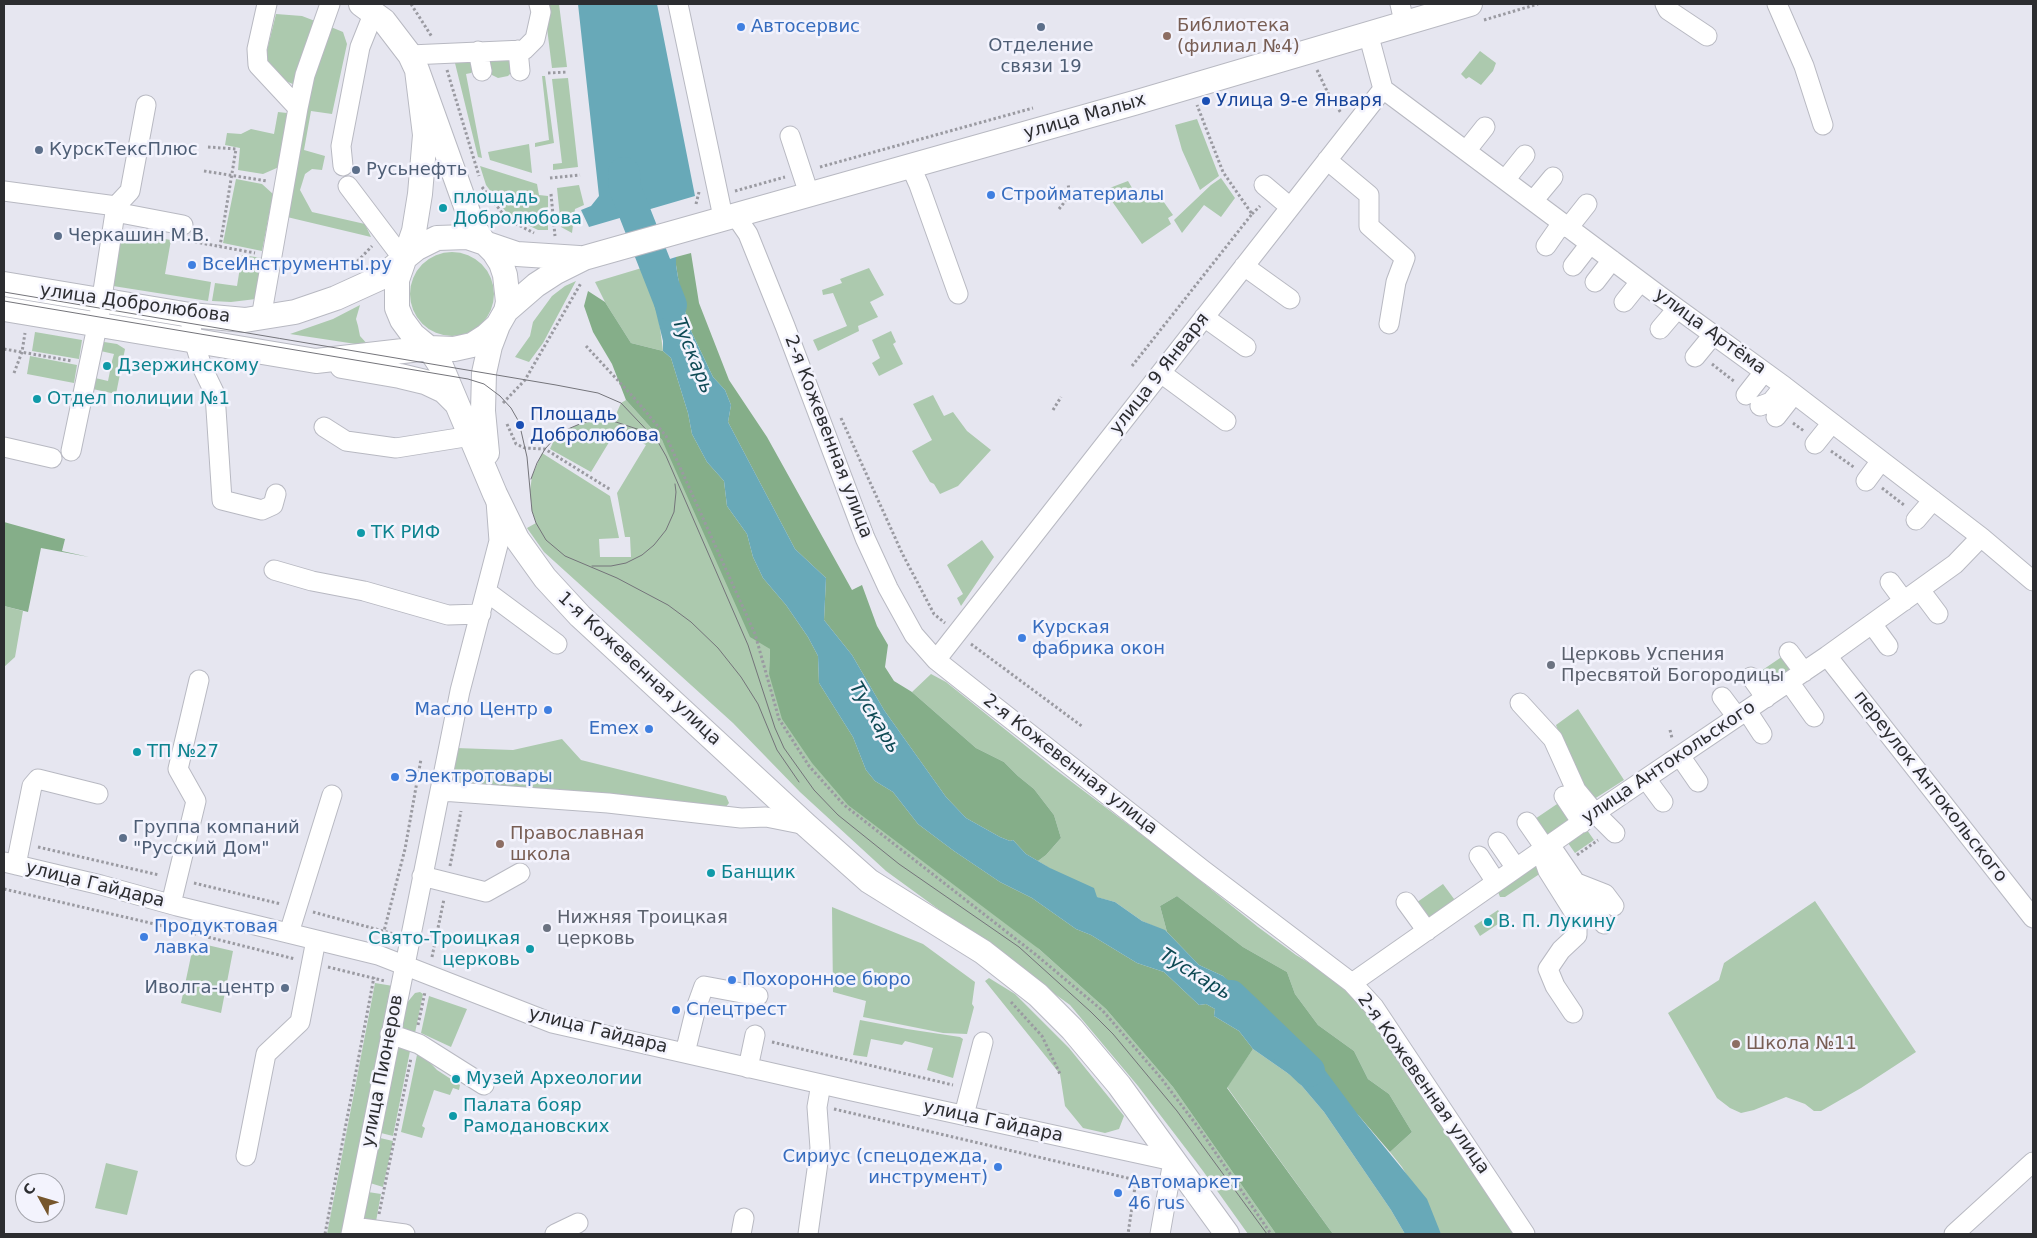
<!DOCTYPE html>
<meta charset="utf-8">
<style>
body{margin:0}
#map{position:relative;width:2037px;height:1238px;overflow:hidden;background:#e6e6f0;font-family:"DejaVu Sans",sans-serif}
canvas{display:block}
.frame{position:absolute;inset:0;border:5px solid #2c2d30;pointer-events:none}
.north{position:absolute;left:15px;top:1173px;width:50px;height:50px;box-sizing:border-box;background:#f3f3fd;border:1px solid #a3a4ab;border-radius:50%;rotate:309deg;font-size:14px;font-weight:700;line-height:20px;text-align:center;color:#2c2d30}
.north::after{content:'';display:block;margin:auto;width:18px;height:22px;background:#76562c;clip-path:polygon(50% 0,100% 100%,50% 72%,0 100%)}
</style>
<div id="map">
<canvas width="2037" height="1238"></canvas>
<div class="frame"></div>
<div class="north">С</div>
</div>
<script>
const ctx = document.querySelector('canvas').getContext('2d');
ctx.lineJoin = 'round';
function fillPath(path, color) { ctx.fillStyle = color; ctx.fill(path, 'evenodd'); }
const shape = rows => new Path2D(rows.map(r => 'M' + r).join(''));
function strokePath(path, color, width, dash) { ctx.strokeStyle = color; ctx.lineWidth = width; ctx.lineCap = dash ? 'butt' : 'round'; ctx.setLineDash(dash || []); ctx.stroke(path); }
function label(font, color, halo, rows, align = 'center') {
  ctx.font = font + ' "DejaVu Sans",sans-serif'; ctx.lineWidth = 5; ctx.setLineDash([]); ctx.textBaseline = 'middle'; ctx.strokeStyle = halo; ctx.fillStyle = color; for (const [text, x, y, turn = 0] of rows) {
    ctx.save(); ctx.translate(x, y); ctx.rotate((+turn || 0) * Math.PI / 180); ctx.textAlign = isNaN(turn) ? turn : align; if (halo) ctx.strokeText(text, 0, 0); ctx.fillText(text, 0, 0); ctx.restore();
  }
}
fillPath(shape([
 [544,4,559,4,567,67,552,68],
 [276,14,302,16,315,21,295,85,281,79,266,62,266,54],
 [326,25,343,32,347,44,332,114,311,111,304,150,325,156,322,170,312,169,305,174,300,190,312,212,365,224,371,237,287,217,309,85],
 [1480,51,1496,63,1493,71,1481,85,1469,77,1466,79,1461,74],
 [471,57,477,68,471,73,466,74,482,158,478,157,454,59],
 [495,57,511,59,512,72,508,76,498,78,492,75,489,63],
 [542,76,545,76,554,143,535,147,535,143,549,140],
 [568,78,578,167,553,170,553,164,562,163,552,79],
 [278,112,287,113,279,167,263,174,238,170,240,148,225,145,227,133,241,134,251,129,274,134],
 [1197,119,1219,176,1200,190,1182,150,1175,125],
 [529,144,532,173,490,160,488,152],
 [480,166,537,184,539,195,548,196,548,230,538,230,509,216,486,185],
 [1221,178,1235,198,1221,217,1204,205,1182,233,1174,220,1211,185],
 [236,179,262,184,273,194,262,251,223,243],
 [1128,181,1139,200,1156,191,1173,215,1168,218,1171,224,1142,244,1109,197,1107,189],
 [579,185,584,205,575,209,572,233,561,227,557,188],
 [116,231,171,240,165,274,211,282,208,301,113,286],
 '410 294a42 42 0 1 1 84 0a42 42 0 1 1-84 0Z',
 [242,255,262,258,256,299,231,302,212,301,215,283,237,286],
 [645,267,649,275,656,279,655,289,663,351,631,343,605,302,595,282],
 [869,268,884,295,870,302,878,317,858,326,859,331,818,351,813,340,847,326,833,293,823,295,822,290,842,283,840,279],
 [576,281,543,343,529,362,515,357,530,336,533,322,552,296,565,286],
 [360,305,356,319,358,326,360,336,369,346,290,334,333,319],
 [891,331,896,342,893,344,903,364,879,376,872,363,880,358,872,340],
 [35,332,82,340,79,359,32,351],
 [98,341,117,344,125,349,116,394,88,388,91,377,108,381,112,361,114,354,96,350],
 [30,356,77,365,74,383,27,374],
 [933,395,944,416,953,412,967,431,991,450,958,486,940,494,934,484,930,482,912,451,932,440,913,404],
 [626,400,662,440,770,649,769,674,1039,949,1106,1009,1173,1087,1276,1234,1248,1234,1203,1171,1138,1086,1070,1005,886,871,800,792,733,723,544,552,527,528,536,523,532,511,530,491,532,476,542,453,610,496,619,538,599,539,600,557,631,557,630,537,625,537,617,493,646,445,617,429,591,472,550,449,555,438,568,429,582,423,597,420,613,421,621,403],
 [982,540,994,557,961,606,957,598,963,594,947,565],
 [4,606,23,611,15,657,4,667],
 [1783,656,1794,672,1773,687,1761,671],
 [931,674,946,682,1052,767,1166,853,1258,927,1296,955,1329,975,1353,998,1375,1023,1515,1234,1441,1234,1402,1167,1390,1152,1412,1132,1389,1094,1368,1079,1354,1051,1318,1025,1295,994,1287,972,1243,947,1177,896,1160,906,1167,932,1142,921,1115,902,1096,897,1038,861,1046,855,1061,838,1054,815,1034,789,1018,776,1004,762,976,748,912,692],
 [1578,709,1624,780,1591,801,1565,752,1556,725],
 [562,739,581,760,726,796,729,803,725,808,448,786,456,748,513,750],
 [1560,802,1573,820,1551,836,1542,835,1532,821],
 [1587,830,1594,840,1575,853,1568,843],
 [1540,860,1544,871,1505,897,1500,897,1498,892],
 [1443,884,1457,903,1428,924,1413,905],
 [1815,901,1916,1052,1861,1088,1821,1111,1814,1111,1805,1104,1786,1097,1754,1110,1741,1113,1730,1108,1717,1098,1668,1013,1719,980,1724,963],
 [832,907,923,944,975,982,972,1004,974,1007,967,1034,943,1033,863,1017,866,1001,833,992],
 [1498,910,1504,920,1480,936,1474,926],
 [194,942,233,951,221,1013,181,1003],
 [989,978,1015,994,1069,1048,1124,1116,1119,1129,1105,1133,1083,1128,1065,1106,1060,1074,985,981],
 [375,983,393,986,345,1234,327,1234],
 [420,992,423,994,414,1038,400,1030,406,1004,415,993],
 [429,996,467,1009,451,1047,421,1033],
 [860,1020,907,1029,960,1037,963,1039,953,1078,927,1070,933,1048,905,1041,902,1045,871,1039,867,1057,853,1055],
 [405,1045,411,1046,393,1136,381,1133,397,1049],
 [1253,1049,1296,1079,1324,1112,1391,1210,1405,1234,1333,1234,1227,1087],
 [418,1050,437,1070,460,1085,459,1090,453,1088,450,1095,434,1090,422,1126,425,1128,422,1138,401,1132],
 [380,1138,393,1141,383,1187,370,1183],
 [106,1163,138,1171,127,1215,95,1208],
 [368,1192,381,1194,375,1227,367,1222,364,1218]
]), '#acc9ae');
fillPath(shape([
 [691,253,699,303,729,380,767,437,852,590,862,585,877,626,888,645,885,667,894,681,912,692,976,748,1004,762,1018,776,1034,789,1054,815,1061,838,1046,855,1038,861,1026,854,1013,840,1010,841,1000,837,966,818,946,797,884,710,852,655,824,620,826,578,795,549,728,422,731,405,725,390,713,377,692,333,682,302,676,265,676,257],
 [588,291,605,302,631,343,663,351,671,358,688,413,692,434,707,462,724,481,727,506,747,534,753,557,763,578,786,605,808,637,818,656,819,683,853,737,866,770,875,781,893,792,918,824,954,851,1000,882,1032,898,1076,929,1091,935,1137,963,1164,972,1199,1005,1206,1004,1215,1009,1214,1016,1239,1031,1253,1049,1227,1088,1333,1234,1276,1234,1173,1087,1106,1009,1039,949,848,805,812,763,782,719,769,674,770,649,750,637,662,440,626,400,612,364,593,332,584,306],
 [4,522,65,539,62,551,89,557,41,548,28,612,4,606],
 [1177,896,1243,947,1287,972,1295,994,1318,1025,1354,1051,1368,1079,1389,1094,1412,1132,1390,1152,1359,1116,1288,1042,1280,1043,1260,1024,1260,1014,1223,976,1199,965,1167,932,1160,906]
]), '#85ae89');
fillPath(shape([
 [578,4,657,4,695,196,589,227,581,210,591,206,599,196],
 [676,257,676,265,682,302,692,333,713,377,725,390,731,405,728,422,795,549,826,578,824,620,852,655,884,710,946,797,966,818,1000,837,1010,841,1013,840,1026,854,1050,868,1094,888,1097,897,1115,902,1142,921,1165,930,1199,965,1223,976,1253,1000,1260,1014,1260,1024,1280,1043,1288,1042,1298,1044,1324,1069,1359,1116,1427,1199,1441,1234,1405,1234,1391,1210,1324,1112,1296,1079,1253,1049,1239,1031,1214,1016,1215,1009,1206,1004,1199,1005,1164,972,1137,963,1091,935,1076,929,1032,898,1000,882,954,851,918,824,893,792,875,781,866,770,853,737,819,683,818,656,808,637,786,605,763,578,753,557,747,534,727,506,724,481,707,462,692,434,688,413,671,358,663,351,663,341,654,304,656,279,649,275,645,267]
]), '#68a9b8');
strokePath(shape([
 [624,173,625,188,671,305],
 [1231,996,1309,1071]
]), '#68a9b8', 32);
const minor = shape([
 [678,4,723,217],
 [1400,4,1404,22],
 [1665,4,1668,10,1707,36],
 [1777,4,1804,66,1823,125],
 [1368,33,1383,89],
 [518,50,520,71],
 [478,51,482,71],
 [410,55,524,50,535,39,541,12,539,4],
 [1383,89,1660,296,1784,386,1981,537,2033,581],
 [298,108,305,75,330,4],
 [790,136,809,194],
 [1466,151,1485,127],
 [1327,160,1369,195,1369,226,1405,258,1396,282,1389,324],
 [343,166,341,146,360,47,374,12],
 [911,167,919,185,958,294],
 [1505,180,1525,155],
 [1264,185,1290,207],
 [348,186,404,260],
 [4,191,116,206,99,317,71,451],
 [1533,201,1553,177],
 [116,206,130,191,146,105],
 [115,212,183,225],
 [735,215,748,234,785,326,865,538,888,588,914,635,936,660,984,698,1203,870,1352,983,1374,1007,1525,1234],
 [1568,228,1587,204],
 [1546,246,1562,223],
 [1244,266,1290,299],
 [1573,266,1590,244],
 [1595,282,1612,260],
 [1624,302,1640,282],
 [190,315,192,334,202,367,215,394,222,500,262,510,273,505,276,494],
 [1204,317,1246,347],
 [261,318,298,108,258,65,257,49,267,4],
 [1660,329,1677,309],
 [1695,357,1713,335],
 [1161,373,1226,421],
 [1746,395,1764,372],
 [1760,406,1771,402,1784,386],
 [1776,417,1794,394],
 [324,427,346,441,396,448,471,436],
 [1815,444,1831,424],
 [4,447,52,458],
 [1866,481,1880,462],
 [1916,520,1933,500],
 [274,570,312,581,364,591,448,615,481,614],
 [1890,582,1904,601],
 [1920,590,1938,614],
 [487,592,557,644],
 [1872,624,1888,646],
 [1789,652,1804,672],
 [1827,656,2033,918],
 [936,660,1383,89],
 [1751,677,1766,698],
 [1789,682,1814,717],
 [1722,697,1737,717],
 [1520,703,1553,739,1576,790,1595,813,1615,833],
 [1747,711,1762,734],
 [1680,756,1698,782],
 [1646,779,1663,802],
 [441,791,608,803,741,818,766,817,806,825],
 [1564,796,1582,823],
 [1527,822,1545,848],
 [1498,842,1516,868],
 [1550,845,1604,924],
 [1541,851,1548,871,1577,917,1577,935,1561,950,1548,969,1555,986,1573,1013],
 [1479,856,1496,882],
 [4,862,101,885,177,906,378,955,552,1023,852,1091,1173,1161,1160,1234],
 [16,865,32,786,38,779,98,794],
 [422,876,486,892,520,873],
 [1577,883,1605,894,1614,906],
 [1406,902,1427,931],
 [171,904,196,801,178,769,199,680],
 [289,933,332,795],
 [1352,983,1595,813,1827,656,1955,564,1981,537],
 [390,1034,419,1044,484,1085],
 [685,1053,696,1008,704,986,758,996],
 [748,1068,755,1035],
 [964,1115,983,1042],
 [246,1156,266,1054,300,1022,316,940],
 [353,1227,405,1234],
 [351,1234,460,691,499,541,496,501],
 [555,1234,578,1223],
 [741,1234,744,1218],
 [808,1234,820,1148,817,1107,821,1084],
 [1954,1234,2033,1162]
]);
const major = shape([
 [361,4,384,21,410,55,417,70,473,226,483,241,494,252,501,263,505,275,508,302,506,311,498,325,486,336,472,345,454,349,429,348,424,344,413,335,402,320,397,308,397,280,414,231,420,194,425,135,417,70],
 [4,284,190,315,245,320,295,312,336,298,380,278,417,248,437,238,467,237,517,254,579,258],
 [4,309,316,361,429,348,441,366,495,494,517,539,545,578,580,616,806,825,869,881,983,952,1038,995,1072,1029,1119,1085,1227,1234],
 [506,311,536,285,556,272,584,258,1134,103,1470,4],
 [342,366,400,376,425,382,444,391,457,404],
 [487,453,483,411,484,373,490,346,498,325]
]);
strokePath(minor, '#b8b9c2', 21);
strokePath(major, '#b8b9c2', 26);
strokePath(shape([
 [411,4,432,37],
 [1484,20,1538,4],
 [447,70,479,176],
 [1317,70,1328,93,1322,99],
 [548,73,568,72],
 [1328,93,1341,113],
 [208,147,236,149,220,246],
 [820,167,1033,108],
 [204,171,267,181],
 [550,178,580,175],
 [482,187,507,219,534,233],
 [735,191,785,177],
 [551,194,555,236],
 [696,204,699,192],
 [1059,209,1070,195,1068,184],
 [1252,214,1260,206],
 [190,241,255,253],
 [354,265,372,246],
 [586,346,636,400,666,436,755,634,779,719,809,766,844,805,1035,954,1103,1011,1161,1078,1198,1127,1271,1234],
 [4,349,72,361],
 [1712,364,1735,382],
 [1132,366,1252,214,1223,172,1197,105],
 [14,373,22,352,25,333],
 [503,403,525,380,581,283],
 [1053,410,1061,397],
 [841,418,902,553,934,614,945,623],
 [1793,423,1804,431],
 [507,424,516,444,525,448,545,449,611,490],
 [1831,451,1855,468],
 [1882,488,1904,505],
 [971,644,1083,727],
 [1670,730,1672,738],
 [38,847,159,875],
 [1577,855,1598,840],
 [450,866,461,811],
 [194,883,281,904],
 [4,889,172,928,295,959],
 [313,912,394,934],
 [382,939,405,849,421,759],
 [432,957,444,899],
 [328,967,385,981],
 [1011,1002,1042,1036,1060,1074],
 [418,1025,425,992],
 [772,1042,953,1085],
 [834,1109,1136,1180,1128,1234],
 [379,1214,411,1058],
 [325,1234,374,977]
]), '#9a9aa1', 3, [2.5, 2.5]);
strokePath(minor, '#fff', 19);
strokePath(major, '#fff', 24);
strokePath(shape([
 [4,292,556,385,598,393,621,403,658,442,666,456,748,645,775,728,784,748,814,790,838,815,899,864,1019,947,1091,1012,1113,1034,1177,1111,1267,1234],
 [4,301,468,379,484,384,500,396,511,408,519,422,527,457,532,511,536,523,546,540,565,556,617,578,668,605,691,622,718,648,741,677,758,704,777,750,799,782],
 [531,479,537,463,545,449,555,438,568,429,582,423,597,420,613,421,646,432],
 [592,566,611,566,626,563,642,555,654,545,666,530,674,512,676,492,675,484]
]), '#74747a', 1);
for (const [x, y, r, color] of [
 [741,27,5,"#3f7fe0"],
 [1041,27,5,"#5c6f8a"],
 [1167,36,5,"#8d6e63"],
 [1206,101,5,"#1a4fb4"],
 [39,150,5,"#5c6f8a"],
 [356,170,5,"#5c6f8a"],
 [991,195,5,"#3f7fe0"],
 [443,208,5,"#0f9aa8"],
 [58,236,5,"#5c6f8a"],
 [192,265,5,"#3f7fe0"],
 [107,366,5,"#0f9aa8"],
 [37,399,5,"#0f9aa8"],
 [520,425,5,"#1a4fb4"],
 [361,533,5,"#0f9aa8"],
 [1022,638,5,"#3f7fe0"],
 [1551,665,5,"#6b7280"],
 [548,710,5,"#3f7fe0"],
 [649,729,5,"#3f7fe0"],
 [137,752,5,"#0f9aa8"],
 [395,777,5,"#3f7fe0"],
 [123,838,5,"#5c6f8a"],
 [500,844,5,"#8d6e63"],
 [711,873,5,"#0f9aa8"],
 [1488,922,5,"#0f9aa8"],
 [547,928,5,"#6b7280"],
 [144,937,5,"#3f7fe0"],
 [530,949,5,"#0f9aa8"],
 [732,980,5,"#3f7fe0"],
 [285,988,5,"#5c6f8a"],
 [676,1010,5,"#3f7fe0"],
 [1736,1044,5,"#8d6e63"],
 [456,1079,5,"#0f9aa8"],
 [453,1116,5,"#0f9aa8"],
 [998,1167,5,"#3f7fe0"],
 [1118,1193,5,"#3f7fe0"]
]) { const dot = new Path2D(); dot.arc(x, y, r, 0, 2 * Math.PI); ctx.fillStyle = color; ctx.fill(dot); strokePath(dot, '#f3f3fd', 2); }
label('18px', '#785e54', '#f3f3fd', [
 ["Библиотека",1177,26],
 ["(филиал №4)",1177,47],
 ["Православная",510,834],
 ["школа",510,855],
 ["Школа №11",1746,1044]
], 'left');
label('18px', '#366cbe', '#f3f3fd', [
 ["Автосервис",751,27],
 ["Стройматериалы",1001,195],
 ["ВсеИнструменты.ру",202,265],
 ["Курская",1032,628],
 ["фабрика окон",1032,649],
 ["Масло Центр",538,710,"right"],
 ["Emex",639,729,"right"],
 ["Электротовары",405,777],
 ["Продуктовая",154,927],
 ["лавка",154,948],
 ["Похоронное бюро",742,980],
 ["Спецтрест",686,1010],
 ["Сириус (спецодежда,",988,1157,"right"],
 ["инструмент)",988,1178,"right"],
 ["Автомаркет",1128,1183],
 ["46 rus",1128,1204]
], 'left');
label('18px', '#4e5e75', '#f3f3fd', [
 ["Отделение",1041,46,"center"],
 ["связи 19",1041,67,"center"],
 ["КурскТексПлюс",49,150],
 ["Русьнефть",366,170],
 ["Черкашин М.В.",68,236],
 ["Группа компаний",133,828],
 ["\"Русский Дом\"",133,849],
 ["Иволга-центр",275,988,"right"]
], 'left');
label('18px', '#164399', '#f3f3fd', [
 ["Улица 9-е Января",1216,101],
 ["Площадь",530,415],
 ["Добролюбова",530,436]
], 'left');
label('18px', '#2c2d30', '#f3f3fd', [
 ["улица Малых",1085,117,-16],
 ["улица Добролюбова",135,304,8],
 ["улица Артёма",1710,332,36],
 ["улица 9 Января",1160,374,-52],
 ["2-я Кожевенная улица",828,437,69],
 ["1-я Кожевенная улица",639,669,43],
 ["улица Антокольского",1669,763,-34],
 ["2-я Кожевенная улица",1070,765,38],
 ["переулок Антокольского",1930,787,52],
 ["улица Гайдара",95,885,14],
 ["улица Гайдара",598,1031,14],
 ["улица Пионеров",383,1071,-79],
 ["2-я Кожевенная улица",1423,1084,55],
 ["улица Гайдара",993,1122,12]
]);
label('18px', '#0d838f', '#f3f3fd', [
 ["площадь",453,198],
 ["Добролюбова",453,219],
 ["Дзержинскому",117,366],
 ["Отдел полиции №1",47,399],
 ["ТК РИФ",371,533],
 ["ТП №27",147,752],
 ["Банщик",721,873],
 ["В. П. Лукину",1498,922],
 ["Свято-Троицкая",520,939,"right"],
 ["церковь",520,960,"right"],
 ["Музей Археологии",466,1079],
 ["Палата бояр",463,1106],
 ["Рамодановских",463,1127]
], 'left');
label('18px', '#5b616d', '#f3f3fd', [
 ["Церковь Успения",1561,655],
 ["Пресвятой Богородицы",1561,676],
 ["Нижняя Троицкая",557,918],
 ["церковь",557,939]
], 'left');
label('italic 19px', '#0e4954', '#f3f3fd', [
 ["Тускарь",692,356,68],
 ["Тускарь",874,718,59],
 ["Тускарь",1195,975,32]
]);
</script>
